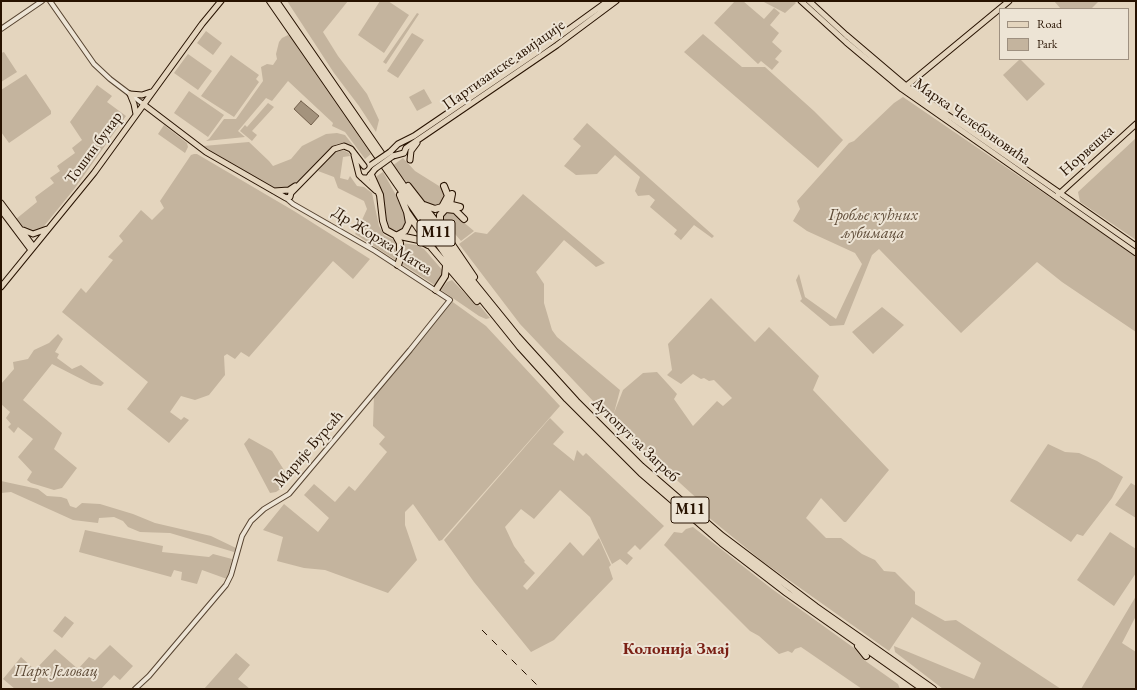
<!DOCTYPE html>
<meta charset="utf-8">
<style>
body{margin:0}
#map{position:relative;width:1137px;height:690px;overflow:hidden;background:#e4d5be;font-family:"EB Garamond",serif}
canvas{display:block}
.frame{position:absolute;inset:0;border:2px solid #271200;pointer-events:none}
.legend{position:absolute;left:999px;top:8px;width:130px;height:52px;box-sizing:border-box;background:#ede4d5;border:1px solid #9e9080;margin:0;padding:5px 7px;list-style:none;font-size:12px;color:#271200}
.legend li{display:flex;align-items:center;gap:8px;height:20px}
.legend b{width:20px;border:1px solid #9e9080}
</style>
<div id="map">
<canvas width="1137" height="690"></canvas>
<div class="frame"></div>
<ul class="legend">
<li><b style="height:5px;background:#e4d5be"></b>Road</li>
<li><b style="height:11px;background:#c4b49e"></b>Park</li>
</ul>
</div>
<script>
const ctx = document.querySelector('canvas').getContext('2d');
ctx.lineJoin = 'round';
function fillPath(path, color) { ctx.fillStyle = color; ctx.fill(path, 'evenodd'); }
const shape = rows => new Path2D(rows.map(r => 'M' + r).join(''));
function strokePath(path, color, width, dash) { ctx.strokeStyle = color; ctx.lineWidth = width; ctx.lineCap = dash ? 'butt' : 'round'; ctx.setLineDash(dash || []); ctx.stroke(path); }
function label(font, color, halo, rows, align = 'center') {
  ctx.font = font + ' "EB Garamond",serif'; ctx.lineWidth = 4; ctx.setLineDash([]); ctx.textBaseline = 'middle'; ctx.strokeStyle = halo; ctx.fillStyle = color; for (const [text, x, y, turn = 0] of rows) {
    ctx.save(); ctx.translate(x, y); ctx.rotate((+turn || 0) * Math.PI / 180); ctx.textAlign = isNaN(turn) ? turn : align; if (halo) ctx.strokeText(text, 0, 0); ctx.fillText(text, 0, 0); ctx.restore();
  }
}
fillPath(shape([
 [287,1,348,1,323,32,338,56,367,94,379,120,376,132,359,106,334,73],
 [380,1,388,1,409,15,384,53,358,35],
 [735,1,743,1,764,19,774,8,780,13,770,25,779,33,772,42,782,51,775,59,779,62,772,70,761,61,758,64,714,23],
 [762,1,794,1,796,3,785,13],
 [1054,1,1099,1,1091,9,1061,9],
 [417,13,419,14,386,64,383,62],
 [206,31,222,43,213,55,197,43],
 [412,33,424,40,398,78,387,71],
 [703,34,742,67,765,67,814,111,843,140,818,168,684,52],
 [288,35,295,40,297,47,371,154,365,159,345,132,332,126,333,123,288,81,272,101,266,98,238,131,245,137,206,141,209,139,224,119,236,119,263,81,261,67,267,64,273,65,277,59,276,54,279,42,282,38],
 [4,52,17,72,1,82,1,53],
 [188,54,212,71,198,90,174,73],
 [231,55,259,75,256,79,259,82,234,117,201,96],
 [1020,59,1045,84,1027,101,1003,75],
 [26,74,51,111,51,114,9,143,1,132,1,90],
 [97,85,112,96,107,102,126,116,75,188,36,236,28,236,16,219,37,202,35,197,54,183,50,178,60,171,57,166,75,153,72,148,82,140,70,122],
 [424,89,432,103,417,111,409,97],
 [189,91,224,115,208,137,174,113],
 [903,97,1136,256,1136,332,1062,282,1037,262,961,333,879,249,872,255,844,325,830,326,800,301,802,299,796,280,799,274,805,297,836,319,862,264,855,253,807,231,793,221,800,209,797,201,849,143,854,141,894,103],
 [268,103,274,107,252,131,257,135,252,141,240,131,245,125,247,127],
 [587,123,714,236,712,238,694,225,681,240,674,234,677,230,650,207,655,200,649,195,638,196,635,191,640,177,615,155,597,174,576,175,564,166,581,146,573,139],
 [164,125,187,143,188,147,185,153,158,134],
 [337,133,345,135,356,149,344,143,337,144,330,149,297,184,292,187,275,190,203,146,249,142,269,161,273,166,291,159,302,146,326,134],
 [1136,138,1136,240,1080,202,1078,192],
 [341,149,349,153,350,156,343,157,340,178,348,180,350,176,357,186,364,187,372,193,379,226,384,235,398,242,397,261,355,234,358,229,363,232,368,223,362,220,367,209,364,201,338,188,334,177,318,171,333,153],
 [194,154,197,154,294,211,370,259,353,279,333,261,249,357,241,352,235,359,227,354,224,356,225,375,209,395,195,400,181,396,170,412,181,420,184,417,189,420,169,443,127,409,148,382,62,312,81,288,86,293,113,260,108,257,123,241,119,236,141,210,152,220,164,208,160,201,191,155],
 [403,158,415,171,439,186,444,191,445,196,441,206,431,206,426,203,392,166],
 [383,172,406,213,406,227,397,233,389,229,385,221,376,182,377,176],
 [523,194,605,263,596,267,564,240,536,272,544,284,544,303,552,330,557,337,620,390,614,413,623,390,643,373,657,372,677,394,674,399,693,426,717,401,723,406,732,398,714,380,709,381,704,378,701,379,693,374,681,384,667,375,672,370,668,344,711,298,755,342,769,327,819,376,813,390,889,470,846,522,844,522,821,498,806,518,826,538,841,538,862,554,875,560,884,571,895,572,915,592,915,604,945,621,956,620,1061,689,943,689,895,652,894,646,974,679,981,663,912,617,889,651,762,561,702,512,703,504,612,421,520,324,459,244,475,232,487,234],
 [449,210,474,231,461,241,450,228,446,229,441,222,443,215],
 [402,243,417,245,424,249,444,272,436,286,402,264],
 [452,280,474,303,480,306,490,318,486,319,479,316,441,290,447,282],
 [450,300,486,326,560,406,442,540,439,541,413,504,405,512,405,525,417,560,388,593,325,570,304,568,277,561,283,537,263,530,284,504,318,532,329,518,304,495,314,484,335,502,349,486,355,491,387,452,379,444,385,437,373,426,374,395],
 [882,307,904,325,873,354,852,332],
 [58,334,63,339,55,352,59,354,57,358,72,369,81,365,104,383,101,386,91,384,52,364,23,400,62,433,54,449,77,468,62,488,54,490,31,483,27,480,32,472,18,457,33,439,18,427,14,433,8,427,11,424,6,418,10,412,1,404,1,384,14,369,13,362,28,359,34,350,49,343],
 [550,418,564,432,553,444,574,461,577,450,583,456,586,453,664,526,640,550,635,545,627,553,633,558,627,565,620,559,612,564,590,517,560,490,534,519,521,509,505,527,514,546,525,561,524,562,535,573,523,586,527,590,570,542,583,556,599,538,611,565,609,567,613,579,554,640,531,652,474,582,444,540],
 [249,438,272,451,289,478,282,488,276,492,270,493,244,444],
 [1048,444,1065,452,1079,453,1097,461,1123,477,1112,498,1083,536,1077,534,1071,542,1010,501],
 [1,481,38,489,47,496,61,497,67,499,70,506,76,508,82,503,100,504,133,514,155,523,211,536,236,548,234,552,170,533,140,532,128,527,123,521,114,517,99,518,98,523,73,520,11,492,1,493],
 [1131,483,1136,486,1136,518,1115,505],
 [693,527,772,589,854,648,864,660,898,684,900,689,862,689,801,647,795,649,792,653,788,651,779,654,759,636,750,631,664,545,674,532,682,533,686,529],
 [85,530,163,546,162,552,209,557,213,554,232,559,227,579,202,570,197,584,181,580,182,572,174,570,171,577,79,552],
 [1110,532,1136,549,1136,573,1114,606,1077,580],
 [1136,596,1136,616,1122,643,1136,652,1136,689,1081,689],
 [65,616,74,623,62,638,53,631],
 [110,645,133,666,120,680,114,675,101,689,15,689,3,679,21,657,35,670,55,649,78,669,89,657,95,660],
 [236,653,250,665,238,679,250,689,204,689]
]), '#c4b49e');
const water = shape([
 [301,101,319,116,311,125,294,109,301,101]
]);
fillPath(water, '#a4937d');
strokePath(water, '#725f4b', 1);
const minor = shape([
 [50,1,94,64,110,79,143,104],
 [1,29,42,1],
 [135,689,149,676,226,585,231,575,242,536,251,521,264,509,289,494,410,350,450,300,375,251,293,204,286,198]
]);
const major = shape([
 [801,1,846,42,902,89,1136,253],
 [809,1,846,35,906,86,1136,246],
 [905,87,1009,1],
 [130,94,142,95,151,92],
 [130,94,134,104,136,114],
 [143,104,206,152,286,198,290,197,291,193,334,149,344,146,351,149,364,166],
 [390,152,398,144,414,136,536,53,608,1],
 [354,155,359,175,362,178,368,178,375,169],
 [393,156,404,153,406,148,557,45,616,1],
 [410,160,411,151,417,143],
 [274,191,289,190,295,186],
 [1058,195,1136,124],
 [1,203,33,246],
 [1,210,31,250],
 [23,230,33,234,47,229],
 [1,287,94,173,202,24,221,1]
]);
const highway = shape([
 [270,1,446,255,520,347,567,399,641,473,722,543,787,593,923,689],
 [276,1,412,198,470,278,517,336,576,401,641,466,722,536,816,607,933,689],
 [371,175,380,195,383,221,386,230,395,235,419,240,428,245],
 [364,179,376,190],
 [408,186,440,227,474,277],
 [448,204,460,207],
 [424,205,435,209,442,207,448,196,444,186],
 [446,209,455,210,464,219],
 [407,212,432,248,477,301],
 [440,225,440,215,450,204,452,194],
 [396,236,405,231,409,223,407,212,400,195],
 [396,236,400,243,400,259,398,265],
 [436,290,445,276,446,266],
 [858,646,866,656]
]);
strokePath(minor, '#564330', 6);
strokePath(major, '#271200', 7);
strokePath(highway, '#271200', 8);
strokePath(minor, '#ede4d5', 4);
strokePath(major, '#e4d5be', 5);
strokePath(highway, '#e4d5be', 6);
strokePath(shape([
 [482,630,541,689]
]), '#271200', 1, [7, 7]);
const majorBridge = shape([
 [371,165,390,152],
 [375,169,393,156]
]);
strokePath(majorBridge, '#271200', 7, []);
strokePath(majorBridge, '#e4d5be', 5);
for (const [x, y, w] of [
 [436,233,38],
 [690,510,38]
]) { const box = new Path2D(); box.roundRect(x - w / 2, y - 13, w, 26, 3); ctx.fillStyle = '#ede4d5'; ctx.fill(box); strokePath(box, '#271200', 1); }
label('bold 15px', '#271200', null, [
 ["M11",436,233],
 ["M11",690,510]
]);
label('16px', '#271200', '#ede4d5', [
 ["Партизанске авијације",504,65,-35],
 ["Марка Челебоновића",972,122,35],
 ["Тошин бунар",94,148,-54],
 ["Норвешка",1087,151,-42],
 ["Др Жоржа Матеа",382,241,32],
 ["Аутопут за Загреб",635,440,44],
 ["Марије Бурсаћ",309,449,-49]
]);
label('italic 16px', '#5e4b37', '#ede4d5', [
 ["Гробље кућних",873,216],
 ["љубимаца",873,234],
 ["Парк Јеловац",56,672]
]);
label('bold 17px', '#7a1f14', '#ede4d5', [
 ["Колонија Змај",676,649]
]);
</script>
